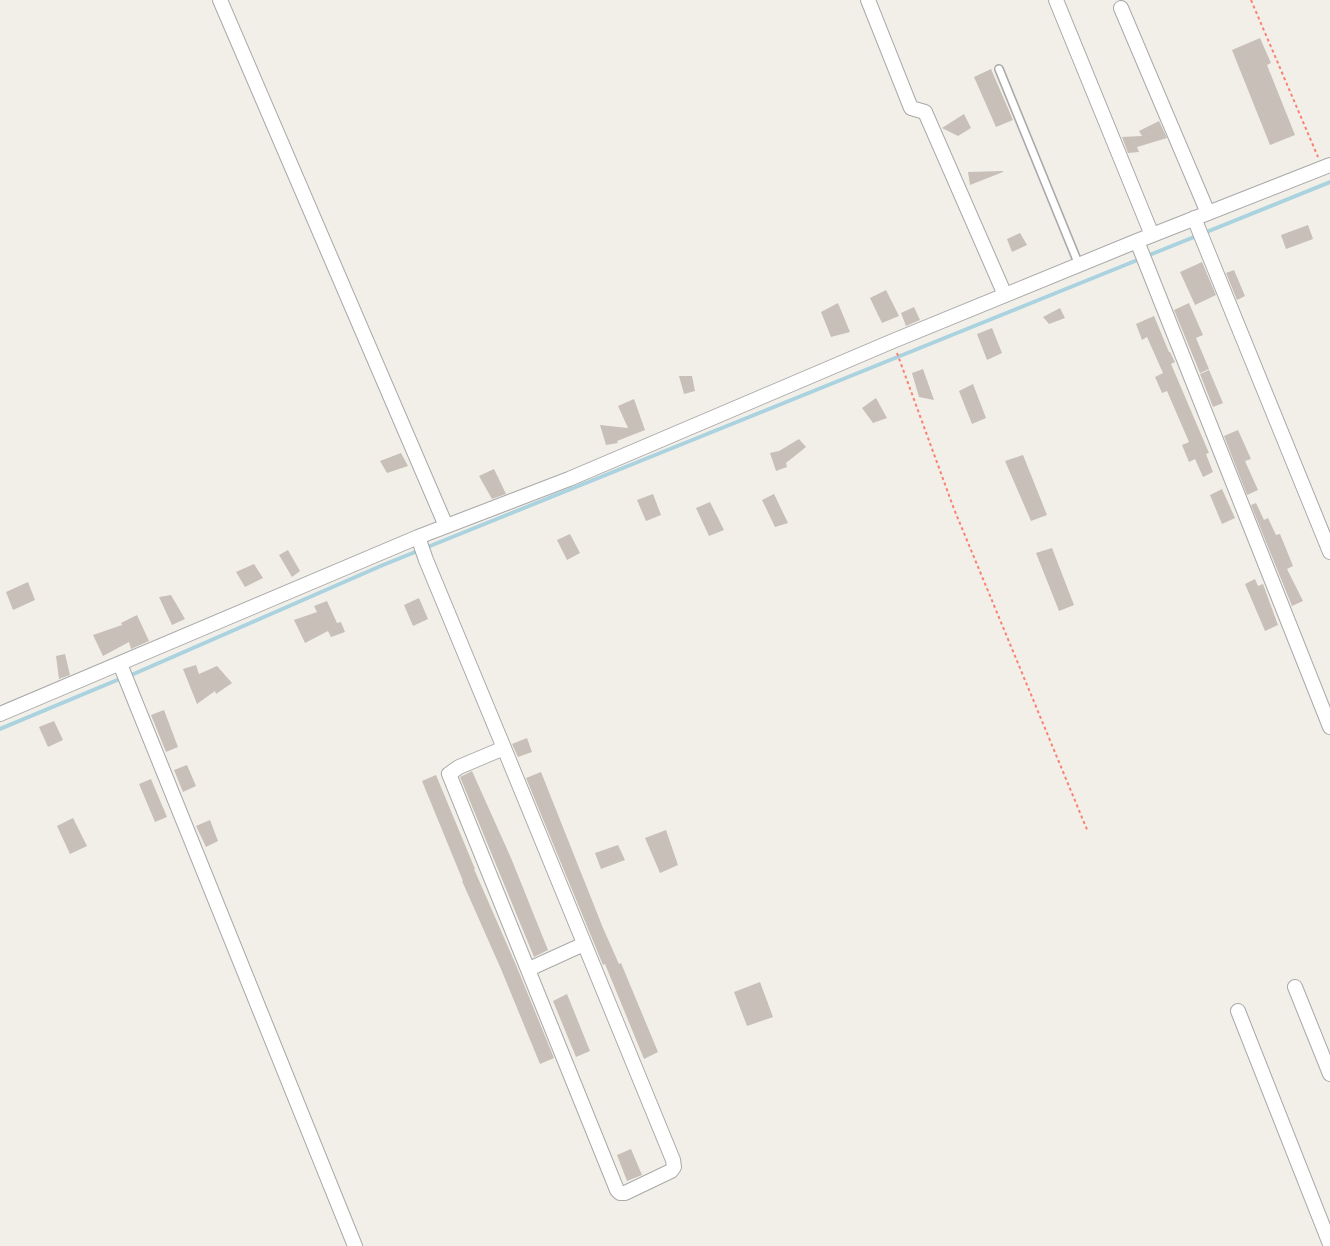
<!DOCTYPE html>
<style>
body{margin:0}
canvas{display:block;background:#f2efe9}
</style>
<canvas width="1330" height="1246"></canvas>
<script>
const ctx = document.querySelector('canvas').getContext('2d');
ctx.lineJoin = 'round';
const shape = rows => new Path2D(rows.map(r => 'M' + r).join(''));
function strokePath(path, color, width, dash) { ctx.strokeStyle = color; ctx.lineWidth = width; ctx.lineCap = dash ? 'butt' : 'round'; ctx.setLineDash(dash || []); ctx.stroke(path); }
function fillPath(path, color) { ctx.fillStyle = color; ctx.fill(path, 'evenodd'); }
strokePath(shape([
 [1147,256,1330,182],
 [129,676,383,565,1140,259],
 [0,729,122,678]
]), '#aad3df', 4);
fillPath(shape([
 [1260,38,1271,63,1267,65,1295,135,1270,145,1232,50],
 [991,69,1013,120,996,127,974,77],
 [964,114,971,128,958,136,942,128],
 [1159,121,1167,138,1137,147,1139,152,1128,153,1122,137,1142,136,1139,131],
 [1003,171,1003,172,970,185,968,172],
 [1308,225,1313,239,1286,249,1281,235],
 [1020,233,1027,245,1012,252,1007,239],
 [1202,262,1216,295,1195,305,1180,272],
 [1234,270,1245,296,1237,300,1226,273],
 [886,290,899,316,882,323,870,298],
 [838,303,850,332,831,337,821,312],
 [1189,303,1203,335,1196,338,1209,369,1200,373,1174,310],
 [914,307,920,320,906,326,901,313],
 [1060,308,1065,318,1049,324,1043,317],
 [1154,316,1169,352,1170,352,1175,362,1171,364,1209,453,1206,454,1213,472,1203,477,1195,459,1189,462,1182,445,1189,442,1167,391,1162,393,1155,377,1163,373,1147,337,1142,340,1136,324],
 [992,328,1002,353,987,360,977,334],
 [923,369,934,400,919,397,912,373],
 [1209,370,1223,403,1213,407,1200,374],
 [679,376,692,376,695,391,684,394],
 [973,384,986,418,972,424,959,391],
 [876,398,887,418,873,423,862,408],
 [634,399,645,430,617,441,618,443,606,445,600,425,628,428,618,406],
 [1238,430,1251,459,1245,461,1258,490,1247,495,1224,436],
 [799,439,806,447,786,463,787,467,776,471,770,453,779,451],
 [401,453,408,466,387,473,380,461],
 [1023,455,1047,515,1031,521,1005,461],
 [494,469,506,494,492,499,479,476],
 [1222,489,1235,518,1222,524,1210,495],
 [653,494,661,515,646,521,637,500],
 [774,494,788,523,775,527,762,500],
 [710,502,724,530,709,536,696,508],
 [1256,503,1264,520,1268,518,1276,535,1280,534,1293,566,1287,569,1303,601,1292,606,1251,505],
 [570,534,580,553,567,560,557,540],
 [1052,548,1074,605,1059,611,1036,553],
 [288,550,300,571,292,577,279,555],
 [254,564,263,578,245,587,236,572],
 [1255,579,1258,586,1263,584,1278,625,1265,631,1245,584],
 [28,582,35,600,13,610,6,592],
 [171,595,185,619,172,625,159,597],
 [419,598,428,619,413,626,404,605],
 [327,601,337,623,341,622,345,632,331,637,328,631,305,643,294,620,317,612,314,606],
 [137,615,149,641,131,649,129,642,103,656,93,635,122,625,121,623],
 [65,654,70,675,59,679,56,656],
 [196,665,199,674,217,666,232,683,216,694,215,691,197,704,183,669],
 [164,710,178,747,166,752,151,715],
 [54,721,63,740,48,747,39,727],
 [527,738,532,752,518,757,512,744],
 [187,765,196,786,183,792,174,770],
 [472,771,511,858,548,950,534,957,460,777],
 [541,772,603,928,619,964,621,963,658,1052,644,1059,605,964,603,965,526,778],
 [436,775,475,869,474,869,516,965,554,1058,540,1064,501,969,462,881,463,881,422,781],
 [151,779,167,817,155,822,139,784],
 [73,818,87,846,70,854,57,826],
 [210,820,218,841,206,847,196,826],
 [666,830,678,865,660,873,645,838],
 [618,845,625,860,601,869,595,853],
 [760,982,773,1017,747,1026,734,992],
 [567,994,590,1051,576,1057,553,1001],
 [631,1149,642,1175,627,1181,617,1155]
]), '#c7bfb8');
const lane = shape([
 [999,69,1079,265]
]);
const street = shape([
 [220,0,446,526],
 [868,0,911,108,925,112,1005,295],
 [1056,0,1152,235],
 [1121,8,1208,213],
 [1194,218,1330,552],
 [1137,241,1330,727],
 [418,537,426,560,504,748,673,1160,674,1167,671,1171,625,1193,620,1193,617,1190,449,774,459,767,504,748],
 [120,664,355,1246],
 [0,714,418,537,569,479,893,341,1137,241,1330,165],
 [529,969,584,944],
 [1295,987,1330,1074],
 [1238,1011,1330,1244]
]);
strokePath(lane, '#a9a9a9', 10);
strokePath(street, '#a9a9a9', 16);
strokePath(shape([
 [1251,0,1318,157],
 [897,353,954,509,1088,832]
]), '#fa8072', 2, [3, 3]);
strokePath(lane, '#fff', 7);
strokePath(street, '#fff', 14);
</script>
